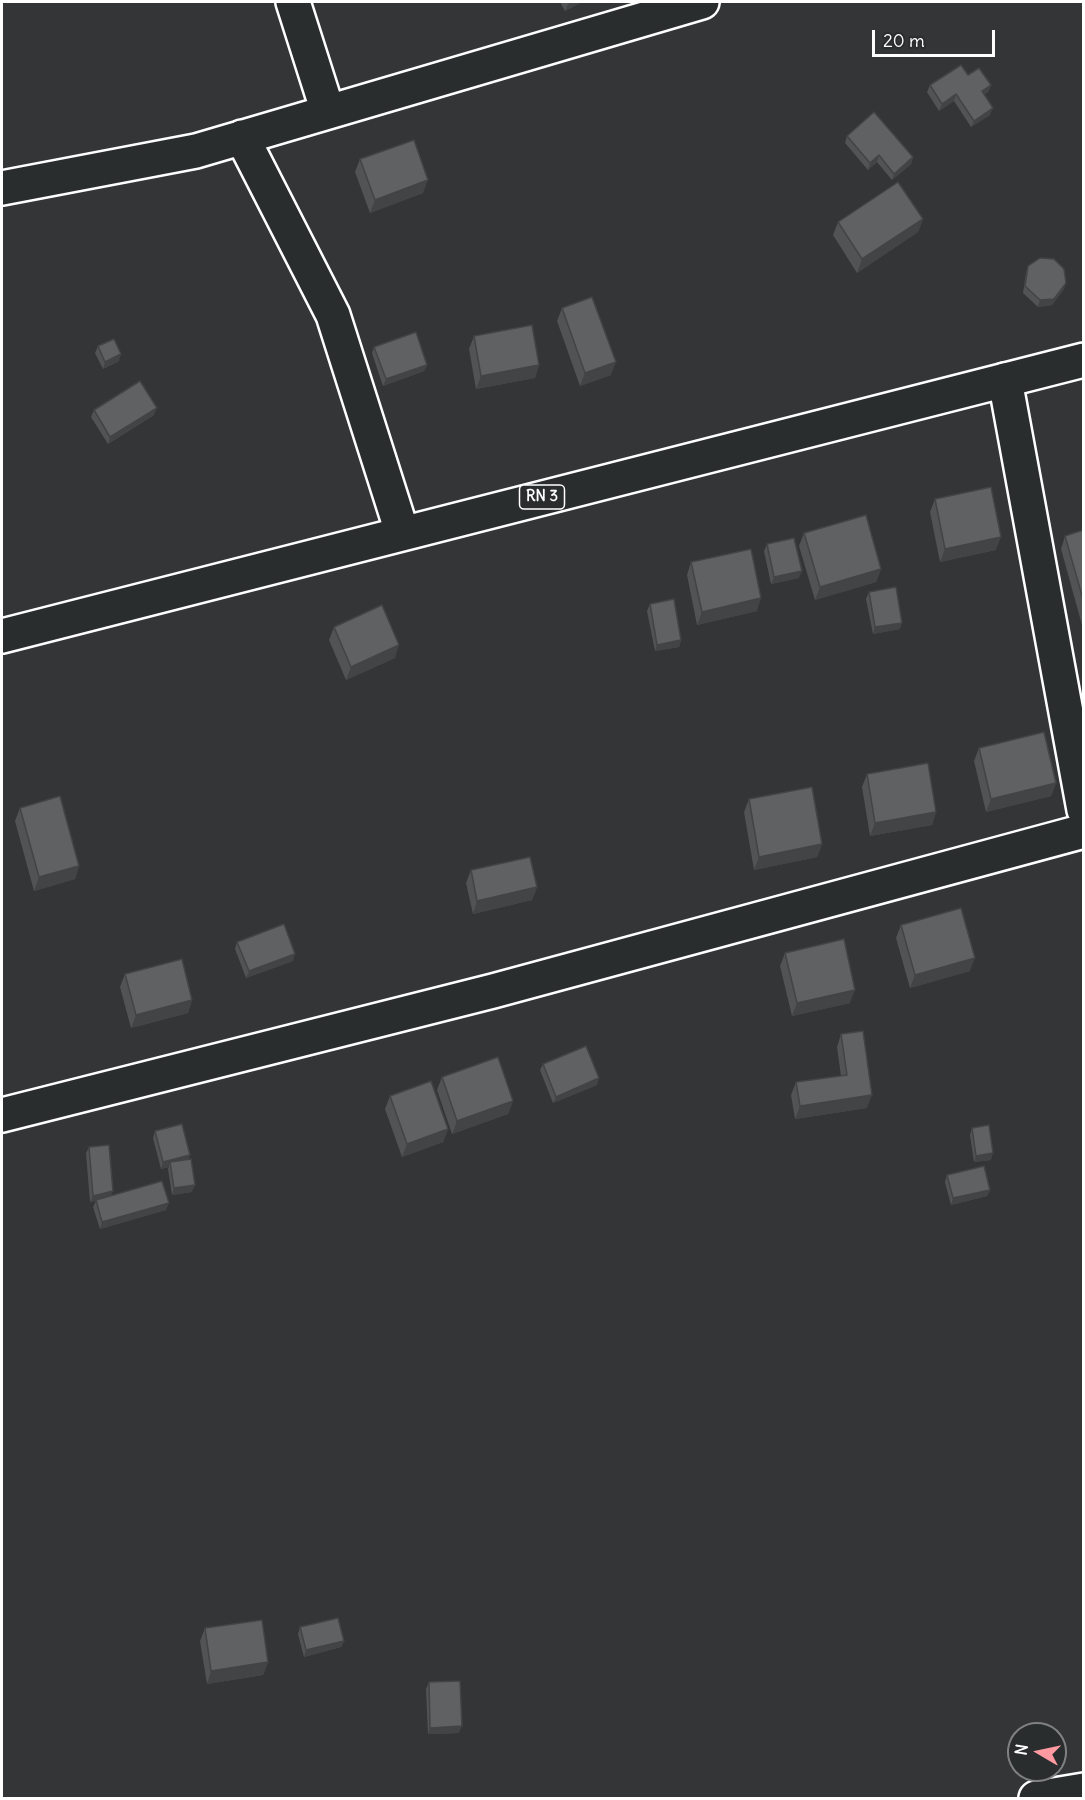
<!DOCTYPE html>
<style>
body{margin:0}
#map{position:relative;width:1085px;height:1800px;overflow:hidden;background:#333536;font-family:Delius,sans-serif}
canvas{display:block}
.frame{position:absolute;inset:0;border:3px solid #fff;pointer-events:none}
.north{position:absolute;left:1007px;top:1722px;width:60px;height:60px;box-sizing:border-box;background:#2a2d2e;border:2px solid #7f8182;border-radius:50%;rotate:279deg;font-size:16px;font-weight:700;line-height:24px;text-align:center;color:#fff}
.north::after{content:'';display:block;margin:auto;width:21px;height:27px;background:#ff9aa2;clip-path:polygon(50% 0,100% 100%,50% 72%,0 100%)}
.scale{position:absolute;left:872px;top:30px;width:123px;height:27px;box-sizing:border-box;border:3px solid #fff;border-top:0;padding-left:8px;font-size:18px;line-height:21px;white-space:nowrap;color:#fff;-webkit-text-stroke:4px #2a2d2e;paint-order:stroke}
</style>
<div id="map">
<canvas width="1085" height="1800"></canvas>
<div class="frame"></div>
<div class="north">N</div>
<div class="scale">20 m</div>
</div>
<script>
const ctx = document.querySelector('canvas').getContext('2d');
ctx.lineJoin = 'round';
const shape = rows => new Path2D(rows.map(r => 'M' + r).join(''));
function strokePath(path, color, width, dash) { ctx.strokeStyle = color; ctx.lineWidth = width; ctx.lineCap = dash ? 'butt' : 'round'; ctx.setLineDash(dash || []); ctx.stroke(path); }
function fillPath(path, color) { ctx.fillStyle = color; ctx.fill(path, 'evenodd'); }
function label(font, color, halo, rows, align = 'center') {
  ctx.font = font + ' Delius,sans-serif'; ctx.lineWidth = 6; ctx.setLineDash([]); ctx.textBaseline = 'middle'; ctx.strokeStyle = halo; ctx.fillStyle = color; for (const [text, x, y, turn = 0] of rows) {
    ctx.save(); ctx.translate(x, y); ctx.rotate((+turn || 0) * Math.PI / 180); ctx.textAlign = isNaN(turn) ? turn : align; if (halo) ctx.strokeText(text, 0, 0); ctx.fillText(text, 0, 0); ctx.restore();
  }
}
const minor = shape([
 [293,2,328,112],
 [242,137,333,315,402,532],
 [2,188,196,151,702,2],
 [1005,380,1084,810],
 [2,1115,493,991,1084,831],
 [1036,1798,1084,1790]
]);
const trunk = shape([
 [2,636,1084,360]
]);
strokePath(minor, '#fff', 38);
strokePath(trunk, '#fff', 38);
strokePath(minor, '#2a2d2e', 33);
strokePath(trunk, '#2a2d2e', 33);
fillPath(shape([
 [560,2,582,2,565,11],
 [968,75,991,85,988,92,984,95,990,115,971,127,954,101,939,111,927,92,930,85],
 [847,136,913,157,911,164,892,180,877,162,868,170,845,143],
 [360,159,423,193,370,213,355,172],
 [923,219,918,232,857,273,833,235,838,222],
 [1028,266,1064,289,1052,305,1038,307,1023,293,1026,273],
 [562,308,611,375,580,386,557,321],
 [474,336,539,365,535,378,476,389,469,349],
 [98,346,119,361,103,369,95,353],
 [374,347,427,365,424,371,383,386,372,353],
 [94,410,154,415,108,444,91,417],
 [935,499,996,550,940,562,930,512],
 [1083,530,1083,625,1082,625,1061,549,1065,536],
 [804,533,881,569,876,582,815,600,799,546],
 [767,544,799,578,771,584,764,551],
 [691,562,757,611,697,625,687,575],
 [869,592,900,629,873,634,866,599],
 [650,604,681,640,679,647,655,651,647,611],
 [334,627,395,658,346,680,329,640],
 [979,748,1056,783,1051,796,986,812,974,761],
 [867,774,936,812,932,825,870,836,862,787],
 [749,799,822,844,817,857,754,870,744,812],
 [20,808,79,866,75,879,34,891,15,821],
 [471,870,537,887,532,900,473,914,466,883],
 [901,925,970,971,910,988,896,938],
 [237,942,293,961,246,978,235,949],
 [785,953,850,1003,792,1016,780,966],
 [125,974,192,1000,188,1013,131,1028,120,987],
 [841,1034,867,1108,795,1119,791,1095,796,1082,841,1076,837,1047],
 [543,1064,597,1085,553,1103,540,1070],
 [442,1077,513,1101,508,1114,452,1134,437,1090],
 [390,1096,448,1129,443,1142,402,1157,385,1109],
 [972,1128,991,1160,974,1162,970,1135],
 [155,1131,190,1155,188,1160,192,1192,172,1195,168,1169,169,1167,161,1169,153,1138],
 [89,1147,111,1196,166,1210,100,1229,93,1207,96,1201,90,1202,86,1153],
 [947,1175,990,1190,987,1196,951,1205,945,1182],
 [300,1627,344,1641,341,1647,304,1657,298,1634],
 [205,1628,268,1662,263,1675,207,1684,200,1641],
 [429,1682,459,1733,428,1734,426,1689]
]), '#525354');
fillPath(shape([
 [572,2,582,2,565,11,568,4],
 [991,85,988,92,979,98,982,91],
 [956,94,954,101,939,111,942,104],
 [993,108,990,115,971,127,974,121],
 [879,155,877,162,868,170,870,163],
 [913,157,911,164,892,180,894,174],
 [428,180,423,193,370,213,375,200],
 [923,219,918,232,857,273,862,259],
 [1066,283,1064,289,1052,305,1038,307,1040,300],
 [121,354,119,361,103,369,105,362],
 [616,362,611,375,580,386,585,373],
 [427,365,424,371,383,386,386,379],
 [539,365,535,378,476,389,481,376],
 [157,408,154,415,108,444,110,437],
 [1001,537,996,550,940,562,945,549],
 [881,569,876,582,815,600,820,587],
 [802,571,799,578,771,584,774,577],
 [761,598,757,611,697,625,702,612],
 [902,623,900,629,873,634,875,627],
 [681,640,679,647,655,651,657,645],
 [399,645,395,658,346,680,351,667],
 [1056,783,1051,796,986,812,991,799],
 [936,812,932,825,870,836,875,823],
 [822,844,817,857,754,870,759,857],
 [79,866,75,879,34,891,39,877],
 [537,887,532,900,473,914,477,901],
 [295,954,293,961,246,978,249,971],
 [975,958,970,971,910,988,915,975],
 [855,990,850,1003,792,1016,797,1003],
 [192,1000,188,1013,131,1028,136,1015],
 [599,1078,597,1085,553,1103,556,1097],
 [872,1095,867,1108,795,1119,800,1106],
 [513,1101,508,1114,452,1134,457,1121],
 [448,1129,443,1142,402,1157,407,1144],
 [993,1153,991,1160,974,1162,976,1156],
 [190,1155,187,1162,170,1162,169,1167,161,1169,163,1162],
 [195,1185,192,1192,172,1195,174,1188],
 [990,1190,987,1196,951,1205,953,1198],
 [113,1191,110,1198,90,1202,93,1196],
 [169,1203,166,1210,100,1229,102,1222],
 [344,1641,341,1647,304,1657,306,1650],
 [268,1662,263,1675,207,1684,211,1671],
 [462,1726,459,1733,428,1734,430,1728]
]), '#424445');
const building = shape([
 [961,65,968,75,979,68,991,85,982,91,993,108,974,121,956,94,942,104,930,85,961,65],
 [874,112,913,157,894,174,879,155,870,163,847,136,874,112],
 [414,140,428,180,375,200,360,159,414,140],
 [898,182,923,219,862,259,838,222,898,182],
 [1040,258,1054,259,1064,269,1066,283,1054,299,1040,300,1025,286,1028,266,1040,258],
 [592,297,616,362,585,373,562,308,592,297],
 [532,325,539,365,481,376,474,336,532,325],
 [416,332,427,365,386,379,374,347,416,332],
 [114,339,121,354,105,362,98,346,114,339],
 [140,381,157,408,110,437,94,410,140,381],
 [991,487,1001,537,945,549,935,499,991,487],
 [866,515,881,569,820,587,804,533,866,515],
 [1083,530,1083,599,1065,536,1083,530],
 [794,538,802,571,774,577,767,544,794,538],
 [751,549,761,598,702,612,691,562,751,549],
 [896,587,902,623,875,627,869,592,896,587],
 [674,599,681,640,657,645,650,604,674,599],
 [382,605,399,645,351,667,334,627,382,605],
 [1044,732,1056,783,991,799,979,748,1044,732],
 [928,763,936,812,875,823,867,774,928,763],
 [812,787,822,844,759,857,749,799,812,787],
 [60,796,79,866,39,877,20,808,60,796],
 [530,857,537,887,477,901,471,870,530,857],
 [961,908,975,958,915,975,901,925,961,908],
 [284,924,295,954,249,971,237,942,284,924],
 [844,939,855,990,797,1003,785,953,844,939],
 [182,959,192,1000,136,1015,125,974,182,959],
 [863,1031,872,1095,800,1106,796,1082,847,1075,841,1034,863,1031],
 [586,1046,599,1078,556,1097,543,1064,586,1046],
 [498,1057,513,1101,457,1121,442,1077,498,1057],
 [431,1081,448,1129,407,1144,390,1096,431,1081],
 [182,1124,190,1155,163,1162,155,1131,182,1124],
 [989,1125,993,1153,976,1156,972,1128,989,1125],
 [109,1145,113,1191,93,1196,89,1147,109,1145],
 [191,1159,195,1185,174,1188,170,1162,191,1159],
 [984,1166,990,1190,953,1198,947,1175,984,1166],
 [162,1181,169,1203,102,1222,96,1200,162,1181],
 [338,1618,344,1641,306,1650,300,1627,338,1618],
 [262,1620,268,1662,211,1671,205,1628,262,1620],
 [460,1681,462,1726,430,1728,429,1682,460,1681]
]);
fillPath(building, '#5f6162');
strokePath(building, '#424445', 1.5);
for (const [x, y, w] of [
 [542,497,45]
]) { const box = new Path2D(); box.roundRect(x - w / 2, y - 12, w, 24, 4.5); ctx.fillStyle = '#2a2d2e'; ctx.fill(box); strokePath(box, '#fff', 1.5); }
label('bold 15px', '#fff', null, [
 ["RN 3",542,497]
]);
</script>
